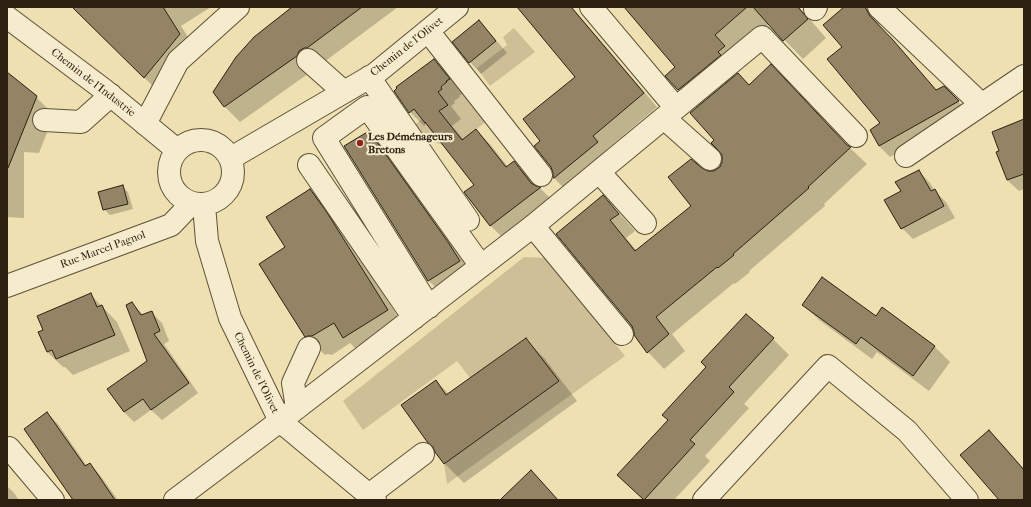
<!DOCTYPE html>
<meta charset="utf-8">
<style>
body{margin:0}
#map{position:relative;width:1031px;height:507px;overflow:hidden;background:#efe0b2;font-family:"IM FELL French Canon",serif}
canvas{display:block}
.frame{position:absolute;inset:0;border:8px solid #2d2011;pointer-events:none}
</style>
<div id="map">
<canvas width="1031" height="507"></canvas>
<div class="frame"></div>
</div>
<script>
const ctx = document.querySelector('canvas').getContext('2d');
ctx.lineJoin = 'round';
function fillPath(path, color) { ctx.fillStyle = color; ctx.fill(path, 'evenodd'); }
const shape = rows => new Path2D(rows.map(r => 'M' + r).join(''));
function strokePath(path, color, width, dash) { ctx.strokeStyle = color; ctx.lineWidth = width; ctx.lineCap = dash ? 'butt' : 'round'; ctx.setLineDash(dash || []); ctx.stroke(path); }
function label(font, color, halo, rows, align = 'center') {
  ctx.font = font + ' "IM FELL French Canon",serif'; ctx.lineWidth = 4; ctx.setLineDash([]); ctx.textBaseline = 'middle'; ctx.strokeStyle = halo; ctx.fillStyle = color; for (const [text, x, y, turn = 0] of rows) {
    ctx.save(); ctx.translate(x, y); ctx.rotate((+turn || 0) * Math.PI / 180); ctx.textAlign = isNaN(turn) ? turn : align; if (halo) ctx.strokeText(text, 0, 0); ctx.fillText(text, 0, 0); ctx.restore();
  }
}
fillPath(shape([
 [514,28,535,52,490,86,477,68,507,45,503,37],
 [452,74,487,121,462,140,457,134,443,145,424,139,414,125,422,119,425,123,448,105,438,92,447,83,444,78],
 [524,257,546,258,625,356,447,484,444,464,558,381,525,338,470,378,457,361,363,430,343,401]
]), '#cebf97');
fillPath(shape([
 [72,7,211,7,181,26,199,54,164,97],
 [294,7,398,7,312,71,240,122,224,106],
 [518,7,572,7,657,107,606,150,611,157,568,192,554,178,554,173,541,141,577,77],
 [625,7,799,7,826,38,803,59,769,24,733,54,736,71,749,86,850,148,867,164,824,204,825,206,749,271,750,272,735,284,734,283,672,334,685,351,664,369,648,352,635,335,603,196,619,213,635,231,626,238,637,251,692,206,707,172,715,172,720,168,723,161,723,154,697,108,678,90,666,76,677,67],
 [846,7,865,7,878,22,881,28,904,53,937,91,943,87,969,112,890,157,879,146,871,130,882,123,844,48],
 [479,22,490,33,507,53,481,74,470,62],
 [434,60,448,74,463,93,459,96,460,97,454,101,455,103,451,106,461,119,452,126,464,140,476,130,490,144,508,167,514,162,528,176,537,188,540,188,554,202,505,240,491,226,465,193,475,185,427,124,424,126,410,112],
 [7,74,36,97,54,115,39,153,24,152,24,218,7,217],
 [1024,126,1024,189,1019,191,1007,180,997,153,1001,151],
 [368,132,384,148,464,259,475,277,445,297,429,281,345,147],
 [919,171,930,183,935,191,946,202,955,218,913,239,902,228,902,191],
 [122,186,128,192,133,209,110,215,104,209],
 [310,190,329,209,345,232,406,330,363,357,350,343,332,355,328,354,325,355,305,336],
 [91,295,117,322,130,351,73,375,65,367,63,367,47,352,44,330],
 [132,303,144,316,152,313,162,323,169,341,164,344,198,393,162,420,151,410,134,422,124,412,148,362],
 [803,305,876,317,934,346,950,362,929,391,877,352,872,359,819,320],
 [773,339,789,355,744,404,749,408,705,456,710,461,674,500,644,500,634,491,669,420,707,367],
 [526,340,545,359,577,401,464,483,444,463,436,381,449,394],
 [47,413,58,424,87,466,90,464,100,475,118,500,74,500],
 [989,431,1005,447,1024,469,1024,500,1000,500],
 [7,486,14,493,19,500,7,500]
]), '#0003');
const building = shape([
 [72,7,163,7,180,34,144,78,72,7],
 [292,7,362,7,307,48,304,48,299,51,297,56,224,107,213,92,236,57,254,37,292,7],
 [517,7,571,7,644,93,593,136,598,142,554,178,553,178,553,173,551,167,534,146,540,141,523,119,575,77,517,7],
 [624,7,747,7,715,35,725,46,718,52,721,55,678,90,665,76,675,67,624,7],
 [753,7,798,7,808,19,783,41,753,7],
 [844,7,865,7,870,16,893,40,936,90,944,86,959,101,879,146,870,130,880,123,827,59,842,47,823,25,844,7],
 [479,20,496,41,469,63,452,42,479,20],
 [434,59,450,79,446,81,447,82,441,87,442,89,438,92,448,105,439,111,462,140,476,129,506,167,514,161,531,183,536,186,541,187,490,226,464,192,474,185,425,122,425,123,414,109,409,113,394,91,397,88,396,87,434,59],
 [771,64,847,145,851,147,808,187,809,188,733,254,734,255,718,268,717,267,656,317,669,334,647,353,634,335,634,332,632,326,556,234,603,195,619,214,610,220,635,251,691,206,668,177,691,159,702,168,708,171,714,171,720,167,722,162,722,155,718,150,711,143,714,140,690,113,738,73,749,85,771,64],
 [7,72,37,96,8,168,7,168,7,72],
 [1024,119,1024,174,1007,180,996,152,999,151,992,132,1024,119],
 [369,131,448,242,460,261,428,281,344,146,369,131],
 [919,170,931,191,935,189,944,206,901,229,884,200,901,191,895,182,919,170],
 [123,185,128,204,103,210,98,192,123,185],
 [310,189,326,211,388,310,343,338,334,323,312,336,308,336,305,337,259,264,285,247,266,217,310,189],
 [822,277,876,316,882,307,935,346,913,376,861,337,856,344,802,305,822,277],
 [91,293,97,307,102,305,115,335,56,359,52,350,47,352,38,332,43,330,37,316,91,293],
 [132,302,141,315,152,311,160,331,154,334,189,383,151,410,143,399,124,412,107,389,147,361,126,305,132,302],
 [746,314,774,338,729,387,734,392,690,440,695,444,644,500,617,475,668,420,662,415,706,367,701,362,746,314],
 [526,338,559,381,444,464,435,452,433,447,428,443,401,405,436,380,446,395,526,338],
 [47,412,85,466,90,463,115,500,73,500,24,429,47,412],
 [989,430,1024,470,1024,500,999,500,960,455,989,430],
 [531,470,558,500,500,500,531,470]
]);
fillPath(building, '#928465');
strokePath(building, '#2d2011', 1);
const minor = shape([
 [591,7,676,108],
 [879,7,981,104],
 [815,9,816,7],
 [7,17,103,89,177,150],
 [428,31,541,175],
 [308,60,344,92],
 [369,77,468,220],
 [664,118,710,159],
 [44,120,81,122,111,95],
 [145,124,178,61,238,7],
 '169 172a32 32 0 1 1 64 0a32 32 0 1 1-64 0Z',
 [906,156,1024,76],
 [231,158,375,74,457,7],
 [309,165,414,318],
 [599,172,645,223],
 [204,205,207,241,230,318,280,421,375,500],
 [533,226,622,334],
 [7,286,171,225,192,203],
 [429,307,324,138,367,107,481,266],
 [297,408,293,383,309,348],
 [7,449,9,448,53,500],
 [369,495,423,454],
 [175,500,280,421,533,226,762,37,856,136],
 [704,500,828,366,907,431,967,500]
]);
strokePath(minor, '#5e5039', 24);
strokePath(minor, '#f5ebcd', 22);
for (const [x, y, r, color] of [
 [360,143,4,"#8f2418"]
]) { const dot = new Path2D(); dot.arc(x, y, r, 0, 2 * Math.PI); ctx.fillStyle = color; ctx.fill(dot); strokePath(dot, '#f5ebcd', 1.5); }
label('11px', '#2d2011', '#f5ebcd', [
 ["Chemin de l'Olivet",407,47,-38],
 ["Chemin de l'Industrie",93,83,38],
 ["Rue Marcel Pagnol",103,250,-20],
 ["Chemin de l'Olivet",256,373,64]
]);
label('bold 11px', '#2d2011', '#f5ebcd', [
 ["Les Déménageurs",368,137],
 ["Bretons",368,150]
], 'left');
</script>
